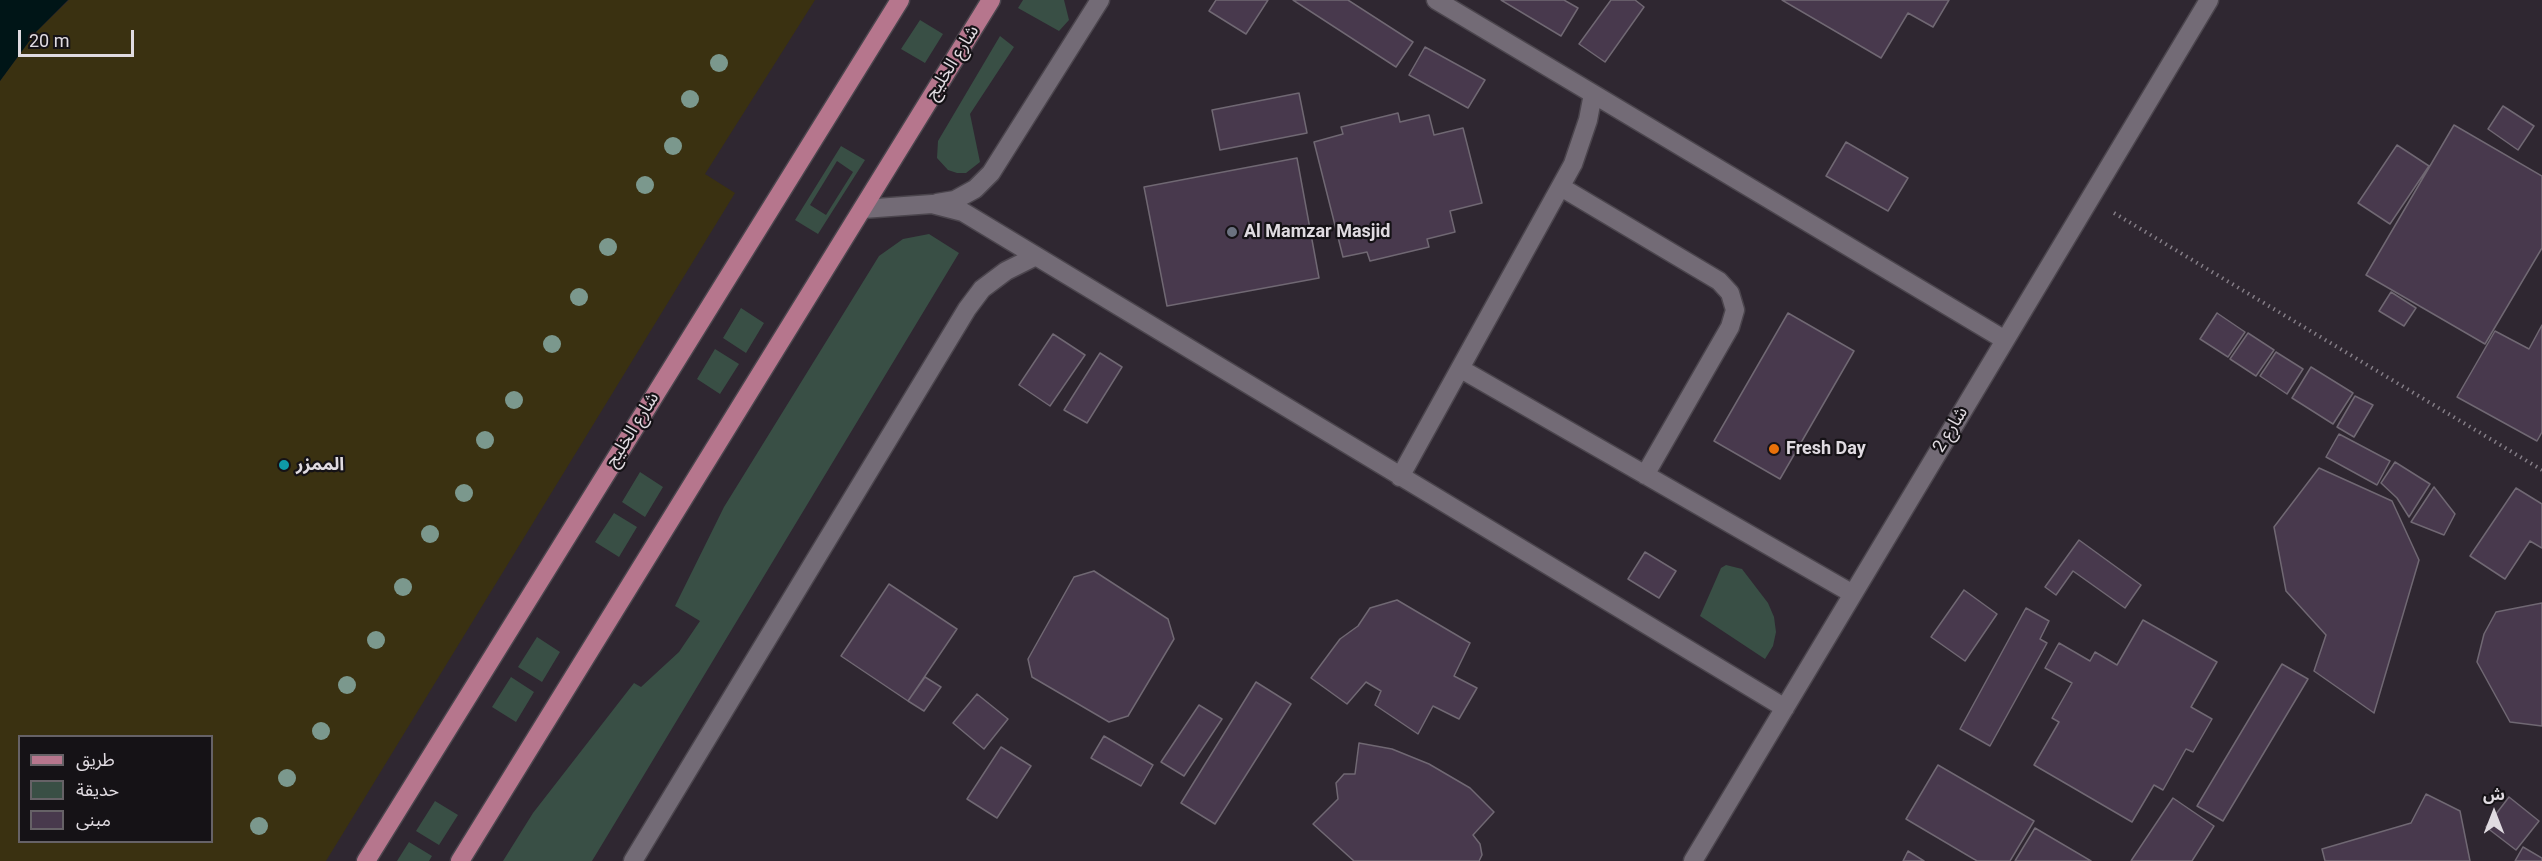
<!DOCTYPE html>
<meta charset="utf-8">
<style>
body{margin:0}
#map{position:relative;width:2542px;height:861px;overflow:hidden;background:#2f2731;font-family:Roboto,"Noto Sans Arabic",sans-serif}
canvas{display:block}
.legend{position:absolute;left:18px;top:735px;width:195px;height:108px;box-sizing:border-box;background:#151216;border:2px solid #666267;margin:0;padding:8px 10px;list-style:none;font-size:18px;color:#e0dbe1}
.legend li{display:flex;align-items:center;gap:12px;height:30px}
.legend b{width:30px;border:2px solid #666267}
.north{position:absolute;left:2464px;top:783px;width:60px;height:60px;-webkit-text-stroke:4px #151216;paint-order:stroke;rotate:0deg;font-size:16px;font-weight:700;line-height:24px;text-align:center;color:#e0dbe1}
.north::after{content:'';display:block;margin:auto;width:21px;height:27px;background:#e0dbe1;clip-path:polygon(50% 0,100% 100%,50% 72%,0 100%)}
.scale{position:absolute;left:18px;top:30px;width:116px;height:27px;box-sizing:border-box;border:3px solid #e0dbe1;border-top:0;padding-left:8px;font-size:18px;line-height:21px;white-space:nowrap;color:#e0dbe1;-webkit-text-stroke:4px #151216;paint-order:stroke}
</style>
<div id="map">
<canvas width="2542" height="861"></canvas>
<ul class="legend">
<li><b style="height:8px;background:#b6768d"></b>طريق</li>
<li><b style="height:16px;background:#394f45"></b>حديقة</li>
<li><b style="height:16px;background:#48394d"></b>مبنى</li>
</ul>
<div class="north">ش</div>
<div class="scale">20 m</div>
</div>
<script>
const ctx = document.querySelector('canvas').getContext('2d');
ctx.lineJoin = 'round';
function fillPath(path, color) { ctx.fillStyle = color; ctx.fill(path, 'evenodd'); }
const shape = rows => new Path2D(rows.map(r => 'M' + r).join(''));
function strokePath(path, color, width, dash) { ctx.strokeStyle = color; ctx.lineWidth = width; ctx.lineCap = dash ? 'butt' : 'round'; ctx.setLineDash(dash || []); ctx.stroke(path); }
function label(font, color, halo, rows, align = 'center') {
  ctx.font = font + ' Roboto,"Noto Sans Arabic",sans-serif'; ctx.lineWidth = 4.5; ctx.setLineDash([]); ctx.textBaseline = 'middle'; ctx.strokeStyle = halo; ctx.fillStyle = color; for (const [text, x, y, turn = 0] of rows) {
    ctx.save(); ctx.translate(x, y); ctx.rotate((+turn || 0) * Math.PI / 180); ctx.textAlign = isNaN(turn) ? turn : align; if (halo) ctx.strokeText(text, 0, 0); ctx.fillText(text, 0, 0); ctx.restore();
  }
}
fillPath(shape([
 [1023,0,1064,0,1069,20,1059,31,1018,8],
 [920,20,943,34,925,63,901,49],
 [1000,36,1014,47,970,114,980,162,966,173,957,173,948,170,937,158,938,141],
 [841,146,865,160,818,234,795,220],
 [837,161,853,172,826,215,810,205],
 [929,234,959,253,592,861,503,861,533,813,634,683,641,687,679,652,700,621,675,606,724,507,879,256,903,239],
 [741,308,764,323,746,353,723,338],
 [715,349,739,364,720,394,697,379],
 [640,472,663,487,645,517,622,502],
 [614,513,637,527,619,557,595,542],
 [1726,565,1742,569,1768,603,1774,617,1776,632,1773,646,1765,659,1700,616,1721,568],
 [537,637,560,652,542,682,518,667],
 [511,677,534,692,516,722,492,707],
 [435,801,458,815,439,845,416,831],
 [409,842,432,856,429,861,397,861]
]), '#394f45');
fillPath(shape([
 [69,0,815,0,705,174,735,193,326,861,0,861,0,81,36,32],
 [20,736,212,736,212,842,20,842]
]), '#3a3111');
fillPath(shape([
 [0,0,68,0,36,32,0,81]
]), '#001517');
const building = shape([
 [1216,0,1268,0,1246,34,1209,11,1216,0],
 [1293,0,1348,0,1413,42,1396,67,1293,0],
 [1501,0,1564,0,1578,8,1561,36,1501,0],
 [1611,0,1635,0,1644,7,1605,62,1579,44,1611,0],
 [1782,0,1949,0,1933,27,1908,13,1881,58,1782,0],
 [1425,47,1485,80,1468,108,1409,75,1425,47],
 [1299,93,1307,133,1220,150,1212,110,1299,93],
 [2503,106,2534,126,2518,150,2488,129,2503,106],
 [1398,113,1400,122,1429,115,1434,135,1463,128,1482,203,1450,211,1455,232,1427,239,1429,247,1370,261,1367,252,1343,257,1314,142,1343,134,1341,127,1398,113],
 [2454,125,2542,176,2542,248,2485,344,2366,275,2454,125],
 [1846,142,1908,178,1888,211,1826,176,1846,142],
 [2397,145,2429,166,2390,224,2358,203,2397,145],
 [1297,158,1319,278,1167,306,1144,187,1297,158],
 [2391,292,2416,308,2404,326,2379,311,2391,292],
 [1788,313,1854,351,1780,479,1714,441,1788,313],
 [2217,313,2245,332,2228,357,2200,339,2217,313],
 [2542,325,2542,432,2537,441,2457,397,2495,331,2529,349,2542,325],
 [2248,333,2274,350,2256,376,2230,359,2248,333],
 [1053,334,1085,355,1050,406,1019,385,1053,334],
 [2276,352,2303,369,2287,394,2260,376,2276,352],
 [1100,353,1122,367,1087,423,1064,410,1100,353],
 [2311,367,2353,393,2333,424,2292,398,2311,367],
 [2355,396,2373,405,2354,437,2337,427,2355,396],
 [2339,434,2390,461,2377,485,2326,457,2339,434],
 [2395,462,2430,484,2409,517,2397,498,2381,483,2395,462],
 [2319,468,2392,501,2419,560,2374,713,2314,671,2326,635,2286,591,2274,527,2319,468],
 [2434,487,2455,514,2444,535,2411,522,2434,487],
 [2516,488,2542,504,2542,548,2530,541,2505,579,2470,556,2516,488],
 [2079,540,2141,585,2125,608,2073,571,2056,595,2045,587,2079,540],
 [1645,552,1676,571,1659,598,1628,579,1645,552],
 [1094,571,1168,619,1174,639,1128,716,1109,722,1032,677,1028,659,1074,577,1094,571],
 [889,584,957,629,908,701,841,656,889,584],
 [1964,590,1997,614,1965,661,1931,637,1964,590],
 [1397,600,1470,643,1454,676,1477,688,1459,719,1433,706,1418,734,1375,705,1381,691,1366,682,1347,704,1311,678,1340,639,1358,626,1370,608,1397,600],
 [2542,603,2542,726,2510,722,2477,662,2484,634,2496,612,2542,603],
 [2026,608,2049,621,2040,639,2047,643,1990,746,1960,729,2026,608],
 [2143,620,2217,662,2191,707,2212,719,2193,752,2186,749,2163,790,2154,785,2132,822,2034,765,2059,722,2052,718,2072,683,2045,668,2059,643,2090,661,2095,652,2117,665,2143,620],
 [2282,664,2308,679,2223,821,2197,806,2282,664],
 [925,677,941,687,924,711,908,701,925,677],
 [1256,682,1291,704,1215,824,1181,803,1256,682],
 [977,694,1008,719,984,749,953,723,977,694],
 [1199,705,1222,719,1184,776,1161,762,1199,705],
 [1104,736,1153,765,1141,786,1091,758,1104,736],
 [1359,743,1392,749,1429,764,1470,788,1494,812,1473,835,1480,844,1482,855,1479,861,1354,861,1313,824,1338,799,1336,783,1344,774,1355,774,1359,743],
 [1001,747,1031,766,997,818,967,799,1001,747],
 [1938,765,2034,821,2010,861,1977,861,1906,819,1938,765],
 [2426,794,2460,811,2470,861,2325,861,2322,849,2411,823,2426,794],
 [2509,797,2539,821,2516,850,2486,827,2509,797],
 [2173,798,2214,826,2192,861,2131,861,2173,798],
 [2035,828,2091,861,2015,861,2035,828],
 [2523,847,2542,858,2542,861,2515,861,2523,847],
 [1908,851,1924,861,1903,861,1908,851]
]);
fillPath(building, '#48394d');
strokePath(building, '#706873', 1.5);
const minor = shape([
 [1436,0,2005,340],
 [1561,187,1719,281,1730,293,1735,310,1730,327,1645,475],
 [937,203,955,200,975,189,991,173,1100,0],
 [863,209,932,204,963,212,1785,708],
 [1461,369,1853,594],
 [1400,477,1573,164,1588,120,1593,94],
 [633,861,967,309,982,289,1006,271,1036,256],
 [1693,861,2209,0]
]);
const major = shape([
 [366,861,900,0],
 [460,861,991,0]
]);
strokePath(minor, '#4b454d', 21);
strokePath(major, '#4b454d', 21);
strokePath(shape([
 [2114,213,2542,470]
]), '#847d86', 4, [1.5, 4.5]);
strokePath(minor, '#736b76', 18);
strokePath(major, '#b6768d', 18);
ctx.fillStyle = '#7b988d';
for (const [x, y] of [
 [719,63],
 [690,99],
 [673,146],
 [645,185],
 [608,247],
 [579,297],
 [552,344],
 [514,400],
 [485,440],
 [464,493],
 [430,534],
 [403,587],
 [376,640],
 [347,685],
 [321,731],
 [287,778],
 [259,826]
]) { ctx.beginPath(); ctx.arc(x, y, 9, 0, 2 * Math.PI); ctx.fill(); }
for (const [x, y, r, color] of [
 [1232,232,6,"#6b7280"],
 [1774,449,6,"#e8710a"],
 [284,465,6,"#0f9aa8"]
]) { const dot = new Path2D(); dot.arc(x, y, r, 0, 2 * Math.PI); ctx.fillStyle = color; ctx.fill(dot); strokePath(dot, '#151216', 2); }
label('18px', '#e0dbe1', '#151216', [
 ["شارع الخليج",953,63,-58],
 ["شارع الخليج",633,430,-58],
 ["شارع 2",1951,430,-59]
]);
label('bold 18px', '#e0dbe1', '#151216', [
 ["Al Mamzar Masjid",1244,232],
 ["Fresh Day",1786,449],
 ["الممزر",296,465]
], 'left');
</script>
